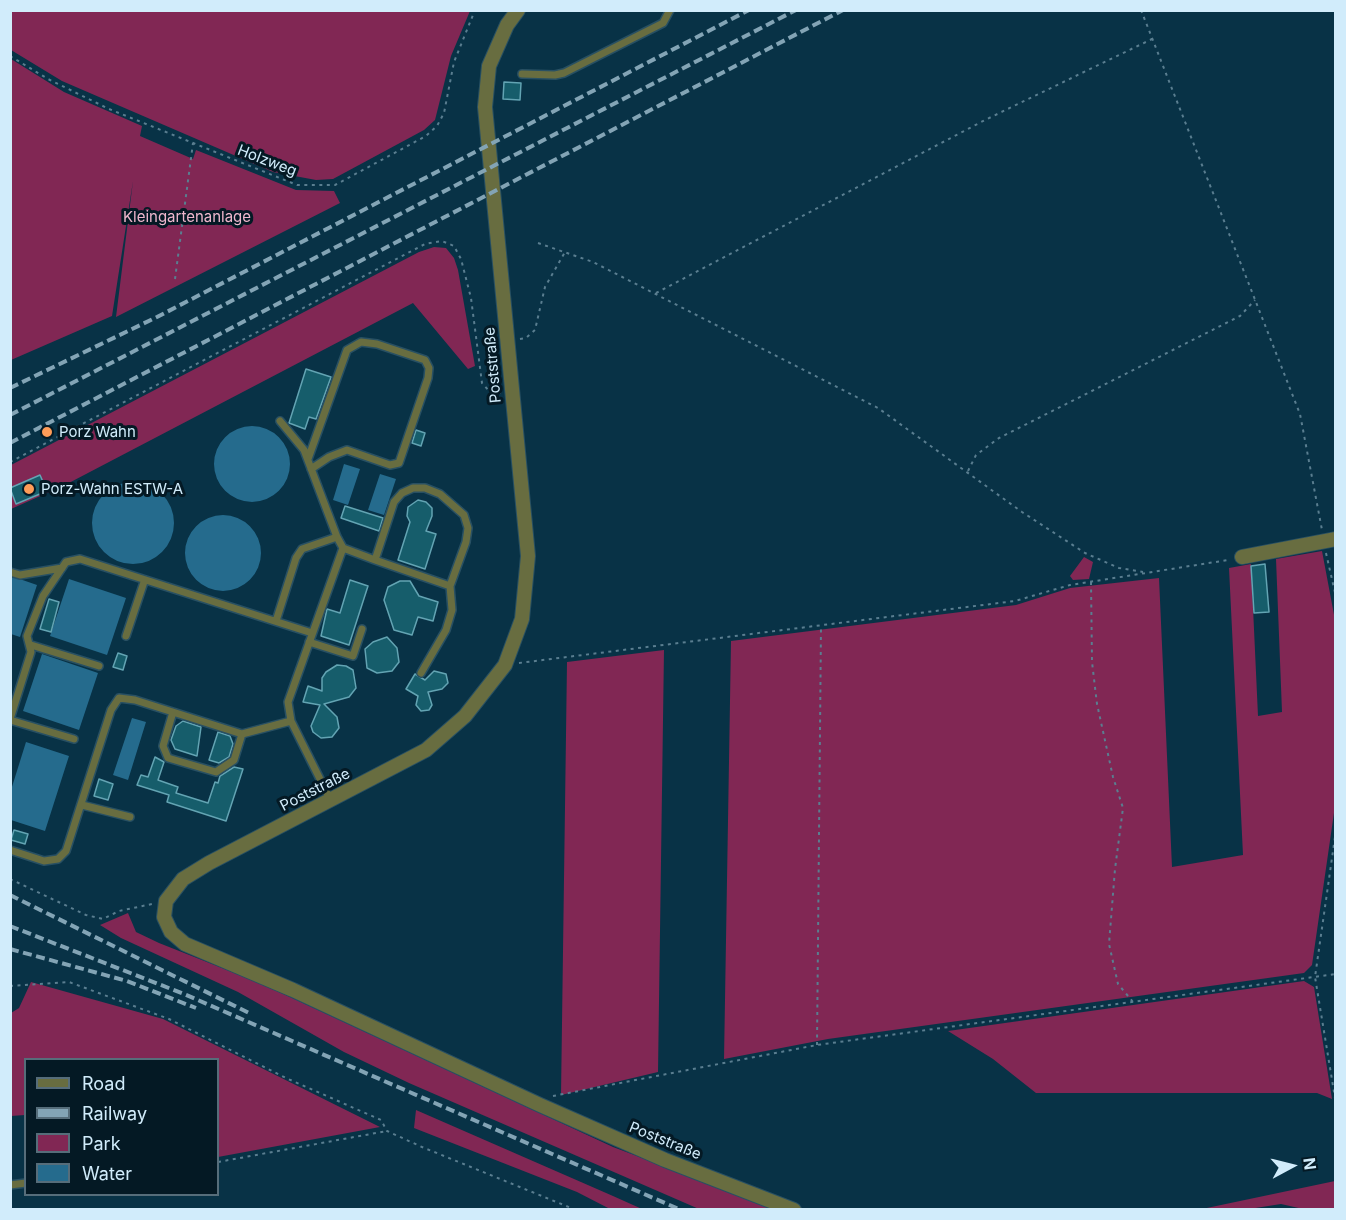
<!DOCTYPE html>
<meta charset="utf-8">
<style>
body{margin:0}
#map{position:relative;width:1346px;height:1220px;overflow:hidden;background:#083246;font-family:Inter,sans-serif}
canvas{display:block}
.frame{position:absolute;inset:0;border:12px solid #d1ecfb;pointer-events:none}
.legend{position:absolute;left:24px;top:1058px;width:195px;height:138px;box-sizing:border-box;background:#041924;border:2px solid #566d7a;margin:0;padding:8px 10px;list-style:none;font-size:18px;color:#d1ecfb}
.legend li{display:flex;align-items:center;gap:12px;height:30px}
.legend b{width:30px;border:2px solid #566d7a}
.north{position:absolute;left:1262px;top:1136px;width:60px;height:60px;-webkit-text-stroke:4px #041924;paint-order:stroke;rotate:83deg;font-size:16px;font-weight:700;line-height:24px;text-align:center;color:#d1ecfb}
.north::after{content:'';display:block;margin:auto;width:21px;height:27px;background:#d1ecfb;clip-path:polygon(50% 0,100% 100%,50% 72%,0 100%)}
</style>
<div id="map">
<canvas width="1346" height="1220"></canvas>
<div class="frame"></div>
<ul class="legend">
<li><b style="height:8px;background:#686d40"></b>Road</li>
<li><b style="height:8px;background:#83a4b5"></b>Railway</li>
<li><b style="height:16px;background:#812754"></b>Park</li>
<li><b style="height:16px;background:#256b8d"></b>Water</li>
</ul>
<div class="north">N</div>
</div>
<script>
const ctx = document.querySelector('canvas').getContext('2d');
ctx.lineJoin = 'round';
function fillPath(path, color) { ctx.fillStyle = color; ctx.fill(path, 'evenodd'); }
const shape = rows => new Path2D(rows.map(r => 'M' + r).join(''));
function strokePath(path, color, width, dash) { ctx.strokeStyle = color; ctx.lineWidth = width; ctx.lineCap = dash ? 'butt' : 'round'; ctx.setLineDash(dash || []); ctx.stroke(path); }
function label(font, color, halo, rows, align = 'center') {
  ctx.font = font + ' Inter,sans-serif'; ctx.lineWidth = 6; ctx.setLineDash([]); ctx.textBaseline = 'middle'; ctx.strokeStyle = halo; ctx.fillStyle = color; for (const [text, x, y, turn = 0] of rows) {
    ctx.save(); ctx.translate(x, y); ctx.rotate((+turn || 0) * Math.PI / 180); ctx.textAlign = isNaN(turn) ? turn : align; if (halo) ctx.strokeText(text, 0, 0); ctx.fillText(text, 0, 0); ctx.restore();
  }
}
fillPath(shape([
 [11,10,470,10,470,11,451,56,435,120,424,130,333,179,316,180,273,172,62,81,11,50],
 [11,59,64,92,142,126,140,136,193,159,196,150,296,190,334,191,340,203,116,317,133,181,112,316,11,360],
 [434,247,446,248,454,258,458,270,475,366,468,369,413,303,65,485,11,509,11,465,419,252],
 [1322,551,1335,620,1335,806,1312,965,1304,973,828,1039,724,1059,731,641,1016,605,1070,588,1159,578,1172,867,1243,855,1229,568,1251,564,1258,716,1282,712,1276,559],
 [1084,557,1093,562,1089,579,1073,580,1070,576],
 [664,650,658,1072,561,1095,567,662],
 [128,913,136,932,159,943,260,983,613,1147,778,1209,699,1209,409,1083,344,1052,238,992,121,938,100,925],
 [1304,981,1314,987,1332,1099,1317,1093,1036,1093,993,1059,948,1031],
 [31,982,163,1019,380,1127,218,1157,218,1060,26,1060,25,1115,11,1116,11,1013,19,1008],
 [416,1110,613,1196,642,1209,610,1209,577,1192,414,1128],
 [1335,1181,1335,1209,1303,1209,1281,1204,1249,1209,1202,1209]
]), '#812754');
fillPath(shape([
 '214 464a38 38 0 1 1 76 0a38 38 0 1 1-76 0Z',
 [344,464,360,469,348,505,333,500],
 [380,474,396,479,384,515,368,510],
 '92 523a41 41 0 1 1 82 0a41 41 0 1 1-82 0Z',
 '185 553a38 38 0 1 1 76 0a38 38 0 1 1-76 0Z',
 [11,576,37,585,20,637,11,634],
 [69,579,126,598,107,655,50,636],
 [42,654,98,673,79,730,23,711],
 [132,718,146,722,128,780,113,775],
 [26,742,69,756,45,831,11,820,11,790]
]), '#256b8d');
const building = shape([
 [504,82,521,83,520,100,503,99,504,82],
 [306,369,331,377,316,419,309,417,305,429,289,423,306,369],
 [416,430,425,433,421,446,412,443,416,430],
 [40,475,47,491,16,504,10,488,40,475],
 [418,500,426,502,432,508,432,516,426,531,436,534,425,569,398,560,410,522,407,516,408,507,418,500],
 [345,506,383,518,379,531,341,518,345,506],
 [1265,564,1269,612,1254,613,1251,566,1265,564],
 [350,580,368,586,349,645,321,636,327,609,340,613,350,580],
 [400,581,410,581,419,596,438,602,433,621,418,617,412,635,394,630,384,600,388,587,400,581],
 [49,599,59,602,51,632,40,629,49,599],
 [387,637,397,648,399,662,392,671,377,673,367,668,365,649,373,642,387,637],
 [118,653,127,656,123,670,113,667,118,653],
 [337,665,346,666,353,670,356,688,349,697,324,704,337,717,339,728,332,737,321,738,313,732,311,726,320,705,303,702,308,686,322,691,322,678,326,672,337,665],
 [434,671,446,674,448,683,442,689,428,692,432,705,429,710,421,711,416,705,418,696,406,689,415,674,425,680,434,671],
 [183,721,201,727,197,756,175,749,171,740,176,726,183,721],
 [218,732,230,736,233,744,229,757,219,763,209,760,218,732],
 [155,757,164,762,158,780,178,787,176,793,208,803,215,782,218,783,220,776,234,767,243,769,226,821,167,802,169,795,137,785,141,775,148,777,155,757],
 [99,779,113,784,108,800,94,796,99,779],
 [14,830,28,834,25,844,11,840,14,830]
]);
fillPath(building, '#165d6b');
strokePath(building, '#63a4b3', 1.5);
const lane = shape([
 [522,74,555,75,564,73,663,23,670,10],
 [280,421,304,450,337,537,343,548,288,702,291,721,331,801],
 [308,459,347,350,361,342,377,344,425,360,429,368,428,378,399,463,390,465,347,450,329,457,311,469],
 [343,548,375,560,394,502,402,493,413,488,425,488,440,494,464,515,468,528,466,542,450,586,375,560],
 [10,572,20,575,62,568],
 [276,621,296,558,302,549,337,537],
 [126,636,144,582],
 [309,642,353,656,362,629],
 [31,645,99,666],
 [421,673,446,630,452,610,450,586],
 [173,712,163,746,168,758,216,772,234,760,242,734],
 [10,719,31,652,27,636,43,596,66,562,80,559,312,633],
 [10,720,74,739],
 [82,805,130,817],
 [10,850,44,861,58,859,66,851,111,710,119,698,135,700,242,734,291,721],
 [10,1185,26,1183]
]);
const street = shape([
 [518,10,507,25,489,66,485,107,528,556,522,619,505,665,465,716,426,750,209,863,183,879,166,901,164,917,171,932,185,944,293,990,540,1105,665,1160,794,1210],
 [1242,557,1336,539]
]);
strokePath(lane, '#285063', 10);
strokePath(street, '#285063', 16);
strokePath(shape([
 [1141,10,1300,414,1322,530],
 [10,56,48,79,109,109,198,145,297,185,335,185,426,136,437,126,444,113,454,62,475,10],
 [538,243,593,262,878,408,1022,512,1085,553,1119,568,1143,572],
 [175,279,193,143],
 [656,293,985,120,1152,39],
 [520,339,526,338,535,330,545,287,565,252],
 [10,462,425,244,442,241,454,246,461,259,471,298,482,383,489,391,501,393],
 [968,471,976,455,999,438,1240,316,1255,300],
 [1326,553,1336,597],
 [1091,582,1092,662,1097,704,1113,777,1123,808,1115,869,1109,944,1118,984,1133,1002],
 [519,663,1015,601,1070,585,1228,560],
 [1336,830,1315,977,1336,1104],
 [10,879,86,915,103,919,119,911,152,904],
 [10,986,69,982,169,1019,286,1078,381,1120,387,1131,422,1147,576,1210],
 [817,1045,821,626],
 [553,1096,817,1045,1336,974],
 [218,1162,387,1131]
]), '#5a7e90', 2, [3, 4.5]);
strokePath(lane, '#686d40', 7);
strokePath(street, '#686d40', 14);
strokePath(shape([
 [10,388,157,317,749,10],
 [10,415,796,10],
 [10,443,843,10],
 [10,895,251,1014],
 [10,926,184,994,681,1210],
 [10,949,127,981,196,1008]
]), '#83a4b5', 4, [9, 4.5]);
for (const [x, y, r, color] of [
 [47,432,6,"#fe9c58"],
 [29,489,6,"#fe9c58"]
]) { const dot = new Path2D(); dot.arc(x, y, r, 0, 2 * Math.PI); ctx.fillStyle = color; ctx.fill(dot); strokePath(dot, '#041924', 2); }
label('15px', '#d1ecfb', '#041924', [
 ["Holzweg",267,161,21],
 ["Poststraße",493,365,-95],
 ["Poststraße",315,790,-27],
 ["Poststraße",665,1141,22]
]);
label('15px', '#efb7cd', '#041924', [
 ["Kleingartenanlage",187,217]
]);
label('15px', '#d1ecfb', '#041924', [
 ["Porz Wahn",59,432],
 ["Porz-Wahn ESTW-A",41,489]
], 'left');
</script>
